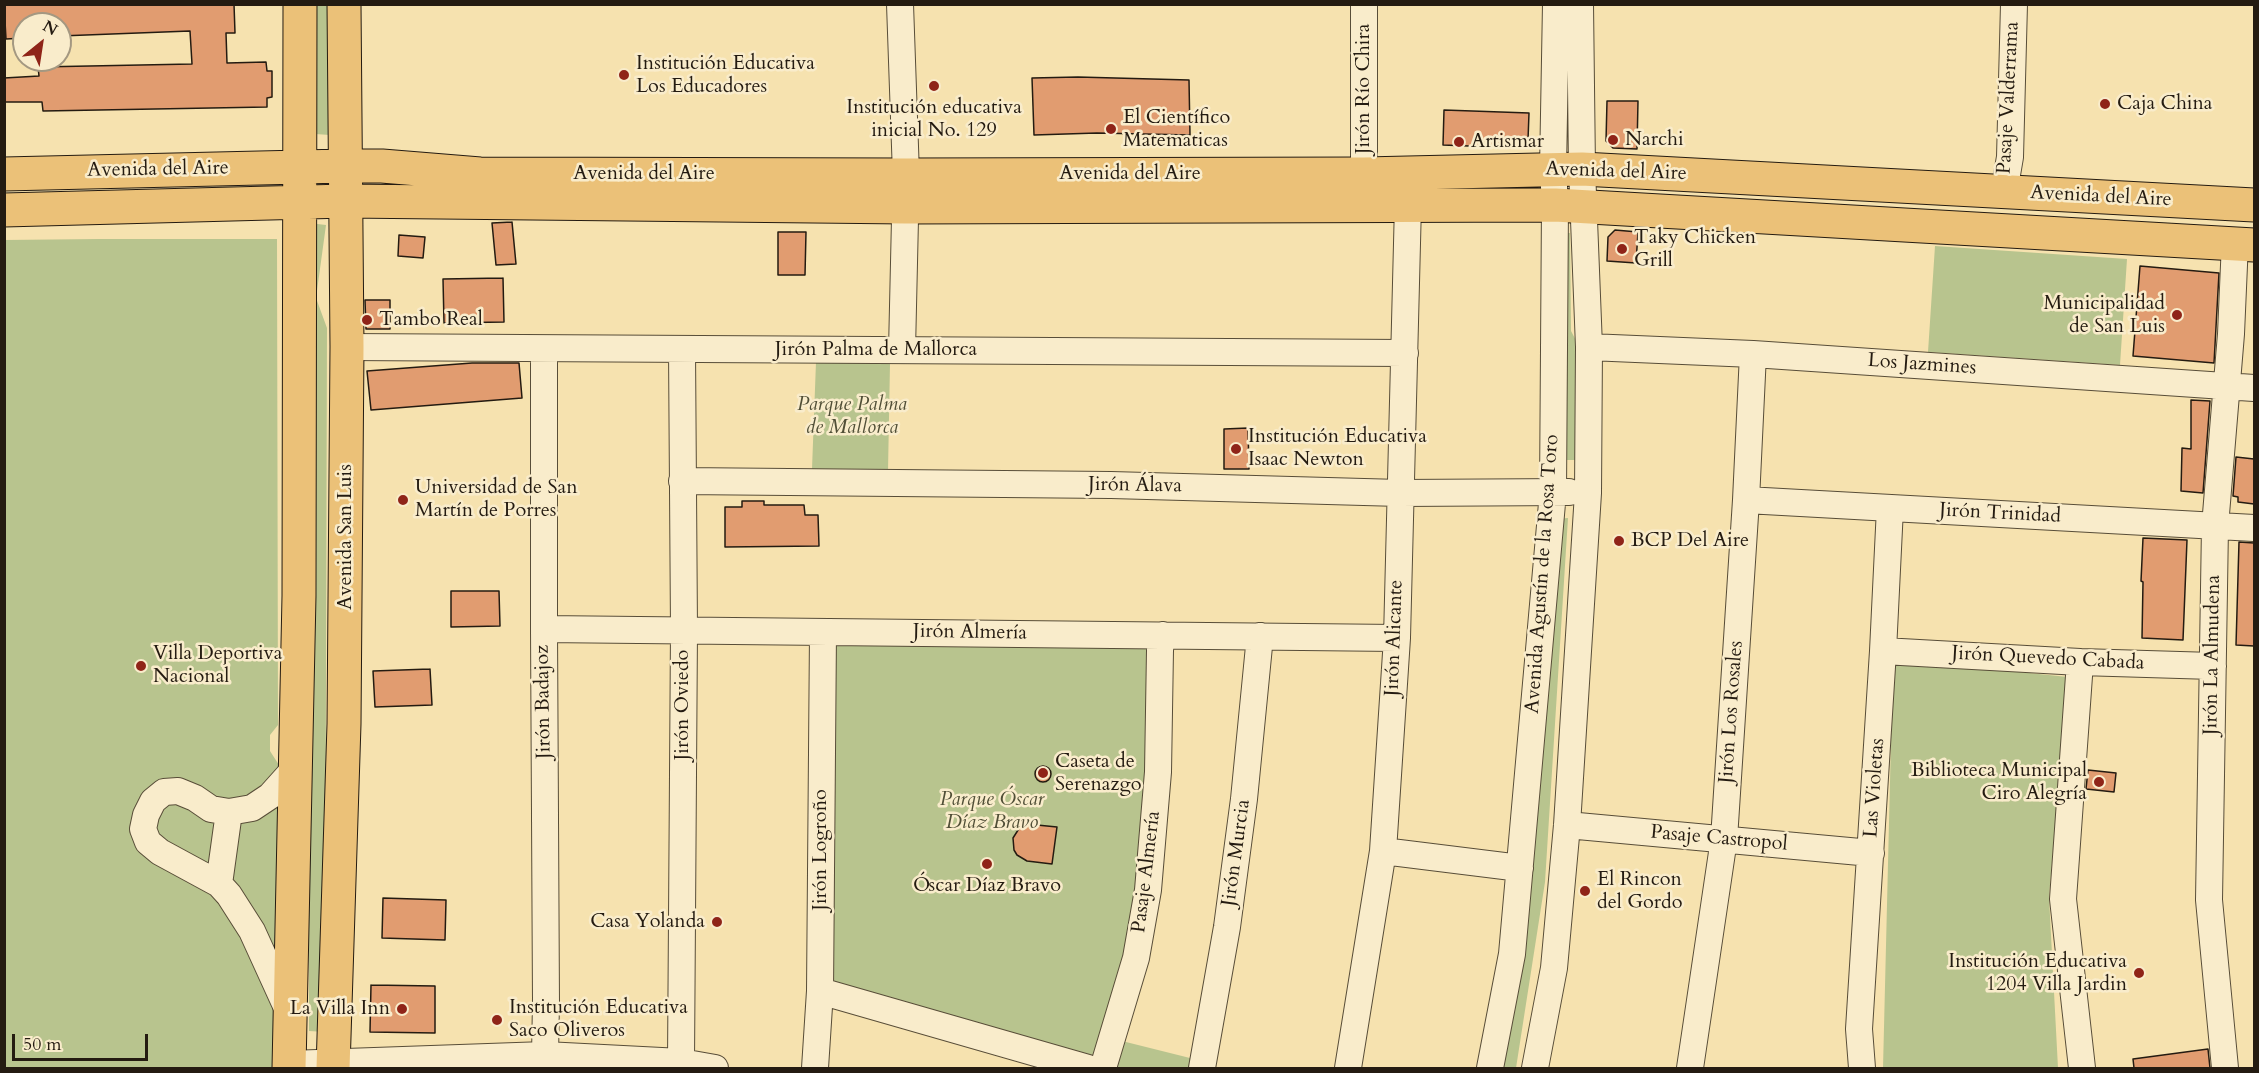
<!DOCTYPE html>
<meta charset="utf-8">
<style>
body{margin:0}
#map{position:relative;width:2259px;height:1073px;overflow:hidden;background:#f6e2af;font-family:Cardo,serif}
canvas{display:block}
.frame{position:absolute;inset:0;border:6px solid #241b11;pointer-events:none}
.north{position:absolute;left:12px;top:12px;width:60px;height:60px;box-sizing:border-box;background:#f9eccb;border:2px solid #a49881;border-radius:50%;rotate:30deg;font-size:16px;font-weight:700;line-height:24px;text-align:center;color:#241b11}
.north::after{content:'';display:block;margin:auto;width:21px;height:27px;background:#8f2418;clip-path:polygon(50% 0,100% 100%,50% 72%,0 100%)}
.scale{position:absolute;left:12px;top:1034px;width:136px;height:27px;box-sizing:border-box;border:3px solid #241b11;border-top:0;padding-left:8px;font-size:18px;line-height:21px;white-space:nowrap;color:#241b11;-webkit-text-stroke:4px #f9eccb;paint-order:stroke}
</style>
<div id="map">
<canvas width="2259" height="1073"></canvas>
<div class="frame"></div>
<div class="north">N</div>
<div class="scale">50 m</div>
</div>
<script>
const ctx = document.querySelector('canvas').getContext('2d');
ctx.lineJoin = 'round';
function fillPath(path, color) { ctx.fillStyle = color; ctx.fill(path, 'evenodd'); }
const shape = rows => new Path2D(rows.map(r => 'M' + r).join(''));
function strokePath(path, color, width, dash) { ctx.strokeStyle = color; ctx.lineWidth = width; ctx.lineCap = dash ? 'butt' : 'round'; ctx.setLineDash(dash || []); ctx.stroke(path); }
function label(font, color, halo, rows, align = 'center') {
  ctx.font = font + ' Cardo,serif'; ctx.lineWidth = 5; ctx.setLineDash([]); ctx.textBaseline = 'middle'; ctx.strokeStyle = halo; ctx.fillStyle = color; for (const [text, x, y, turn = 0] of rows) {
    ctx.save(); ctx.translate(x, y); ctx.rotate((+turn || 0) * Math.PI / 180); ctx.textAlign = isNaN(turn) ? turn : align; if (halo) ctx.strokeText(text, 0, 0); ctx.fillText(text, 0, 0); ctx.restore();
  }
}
fillPath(shape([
 [313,5,329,5,330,135,315,134],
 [309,223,326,225,316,298,327,328,325,1032,309,1031],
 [1562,233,1570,233,1571,331,1580,348,1577,460,1559,460],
 [99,239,277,239,278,725,270,735,270,751,279,765,277,940,273,1010,280,1039,276,1068,5,1068,4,240],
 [1935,246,2127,259,2120,365,1928,352],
 [816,362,890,364,888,471,812,469],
 [1568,518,1545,882,1516,1068,1495,1068,1555,519],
 [834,631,1157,635,1148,858,1099,1067,834,988],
 [1893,659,2068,677,2049,897,2058,1068,1883,1068],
 [1118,1040,1198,1060,1196,1068,1110,1068]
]), '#b8c48e');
const building = shape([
 [4,4,234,4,235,33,226,33,227,63,266,62,267,71,272,71,272,97,267,98,267,107,43,111,42,102,4,102,4,78,39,76,38,67,192,64,190,31,60,36,60,24,24,24,24,38,6,39,4,4],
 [1078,77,1189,80,1190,135,1097,133,1034,135,1032,78,1078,77],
 [1607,101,1638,101,1637,149,1613,148,1606,141,1607,101],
 [1444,110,1529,113,1528,140,1520,148,1443,145,1444,110],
 [512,222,516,264,496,265,492,223,512,222],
 [1615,230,1638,232,1636,263,1607,261,1608,237,1615,230],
 [778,232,806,232,805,275,778,275,778,232],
 [399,235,425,237,423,258,398,256,399,235],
 [2140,266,2219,273,2214,363,2133,356,2140,266],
 [503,278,504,322,444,323,443,279,503,278],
 [365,300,390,300,390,329,366,329,365,300],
 [472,363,519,363,522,398,371,410,367,371,472,363],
 [2191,400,2210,401,2203,493,2181,491,2182,448,2191,449,2191,400],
 [1248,428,1249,469,1224,469,1224,429,1248,428],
 [2236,457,2254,459,2254,504,2238,502,2238,497,2233,496,2236,457],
 [742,501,764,501,764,505,804,505,805,515,818,515,819,546,725,547,725,507,742,507,742,501],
 [2143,538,2187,540,2183,640,2142,638,2143,582,2141,581,2143,538],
 [2239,542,2254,543,2254,646,2236,645,2239,542],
 [451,591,499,591,500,626,451,627,451,591],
 [430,669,432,705,375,707,373,671,430,669],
 '1035 774a8 8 0 1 1 16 0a8 8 0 1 1-16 0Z',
 [2088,770,2116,773,2114,792,2086,789,2088,770],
 [1027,824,1057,827,1052,864,1027,861,1017,855,1014,850,1013,838,1020,827,1027,824],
 [383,898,446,900,445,940,382,938,383,898],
 [371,985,435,986,435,1033,370,1032,371,985],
 [2208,1049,2210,1068,2134,1068,2133,1059,2208,1049]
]);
fillPath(building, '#e19c70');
strokePath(building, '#241b11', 1.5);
const minor = shape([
 [900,4,906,175,902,350],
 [1364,174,1364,4],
 [2004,192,2010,157,2014,4],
 [347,347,1405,353],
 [1589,347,1753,354,2254,388],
 [544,349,544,629,546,1002,545,1055],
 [682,481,1111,485,1400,493,1569,492],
 [1746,500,2254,528],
 [544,629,1397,638],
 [1883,651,2080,662,2213,666],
 [2080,662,2063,899,2082,1068],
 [1567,825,1871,853],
 [1383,851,1520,868],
 [219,884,229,812],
 [820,991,1088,1068],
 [288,1010,252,931,229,895,219,884,160,852,148,842,143,829,146,815,153,801,164,792,178,791,195,798,211,809,229,812,252,808,270,796,296,767],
 [681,1062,684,630,682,349],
 [289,1064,545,1055,681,1062,715,1068],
 [815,1068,820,991,823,632],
 [1103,1068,1136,958,1148,890,1158,772,1160,650,1162,635],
 [1202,1068,1227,927,1244,799,1260,636],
 [1348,1068,1383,851,1397,638,1408,204],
 [1490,1068,1512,954,1553,492,1555,205,1553,169,1556,4],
 [1535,1068,1554,968,1567,825,1588,493,1589,347,1582,169,1580,4],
 [1690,1068,1724,839,1746,500,1753,354],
 [1862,1068,1859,1029,1883,651,1890,508],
 [2225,1068,2209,900,2215,526,2231,334,2235,242]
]);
const major = shape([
 [4,174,344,166,382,166,480,174,906,175,1364,174,1582,169,2254,205],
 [4,210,346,201,906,207,1555,205,2254,245],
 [289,1068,299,596,300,4],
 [333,1068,344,724,347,347,344,4]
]);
strokePath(minor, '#584d38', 28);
strokePath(major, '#241b11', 35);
strokePath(minor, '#f9eccb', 26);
strokePath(major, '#ebc178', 33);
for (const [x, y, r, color] of [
 [624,75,6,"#8f2418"],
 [934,86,6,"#8f2418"],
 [2105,104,6,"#8f2418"],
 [1111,129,6,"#8f2418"],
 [1613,140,6,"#8f2418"],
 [1459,142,6,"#8f2418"],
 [1622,249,6,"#8f2418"],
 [2177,315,6,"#8f2418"],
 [367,320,6,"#8f2418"],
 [1236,449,6,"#8f2418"],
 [403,500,6,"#8f2418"],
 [1619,541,6,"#8f2418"],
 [141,666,6,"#8f2418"],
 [1043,773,6,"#8f2418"],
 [2099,782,6,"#8f2418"],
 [987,864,6,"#8f2418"],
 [1585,891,6,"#8f2418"],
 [717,922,6,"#8f2418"],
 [2139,973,6,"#8f2418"],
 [402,1009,6,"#8f2418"],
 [497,1020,6,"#8f2418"]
]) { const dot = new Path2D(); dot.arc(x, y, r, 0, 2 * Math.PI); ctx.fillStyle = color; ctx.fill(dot); strokePath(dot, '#f9eccb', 2); }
label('20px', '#241b11', '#f9eccb', [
 ["Institución Educativa",636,64],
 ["Los Educadores",636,87],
 ["Caja China",2117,104],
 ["Institución educativa",934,108,"center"],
 ["inicial No. 129",934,131,"center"],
 ["El Científico",1123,118],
 ["Matematicas",1123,141],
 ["Narchi",1625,140],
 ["Artismar",1471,142],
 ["Taky Chicken",1634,238],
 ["Grill",1634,261],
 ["Municipalidad",2165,304,"right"],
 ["de San Luis",2165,327,"right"],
 ["Tambo Real",379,320],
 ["Institución Educativa",1248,437],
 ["Isaac Newton",1248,460],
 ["Universidad de San",415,488],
 ["Martín de Porres",415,511],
 ["BCP Del Aire",1631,541],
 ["Villa Deportiva",153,654],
 ["Nacional",153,677],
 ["Caseta de",1055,762],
 ["Serenazgo",1055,785],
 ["Biblioteca Municipal",2087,771,"right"],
 ["Ciro Alegría",2087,794,"right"],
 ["El Rincon",1597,880],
 ["del Gordo",1597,903],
 ["Óscar Díaz Bravo",987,886,"center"],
 ["Casa Yolanda",705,922,"right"],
 ["Institución Educativa",2127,962,"right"],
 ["1204 Villa Jardin",2127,985,"right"],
 ["Institución Educativa",509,1008],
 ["Saco Oliveros",509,1031],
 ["La Villa Inn",390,1009,"right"]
], 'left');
label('20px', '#241b11', '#f9eccb', [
 ["Jirón Río Chira",1364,89,-90],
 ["Pasaje Valderrama",2009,98,-87],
 ["Avenida del Aire",158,170,-1],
 ["Avenida del Aire",1616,172,2],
 ["Avenida del Aire",644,174],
 ["Avenida del Aire",1130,174],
 ["Avenida del Aire",2101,197,3],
 ["Jirón Palma de Mallorca",876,350],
 ["Los Jazmines",1922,365,4],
 ["Jirón Álava",1135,486,1],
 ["Jirón Trinidad",2000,514,3],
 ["Avenida San Luis",346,537,-90],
 ["Avenida Agustín de la Rosa Toro",1543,574,-86],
 ["Jirón Almería",970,633,1],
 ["Jirón Alicante",1395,638,-88],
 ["Jirón La Almudena",2213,655,-89],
 ["Jirón Quevedo Cabada",2048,659,3],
 ["Jirón Badajoz",544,702,-91],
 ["Jirón Oviedo",683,705,-90],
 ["Jirón Los Rosales",1732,712,-86],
 ["Las Violetas",1875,788,-86],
 ["Pasaje Castropol",1719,839,5],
 ["Jirón Logroño",821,850,-90],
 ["Jirón Murcia",1237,853,-82],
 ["Pasaje Almería",1147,872,-83]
]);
label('italic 20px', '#504e36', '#f9eccb', [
 ["Parque Palma",852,405],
 ["de Mallorca",852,428],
 ["Parque Óscar",992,800],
 ["Díaz Bravo",992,823]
]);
</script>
